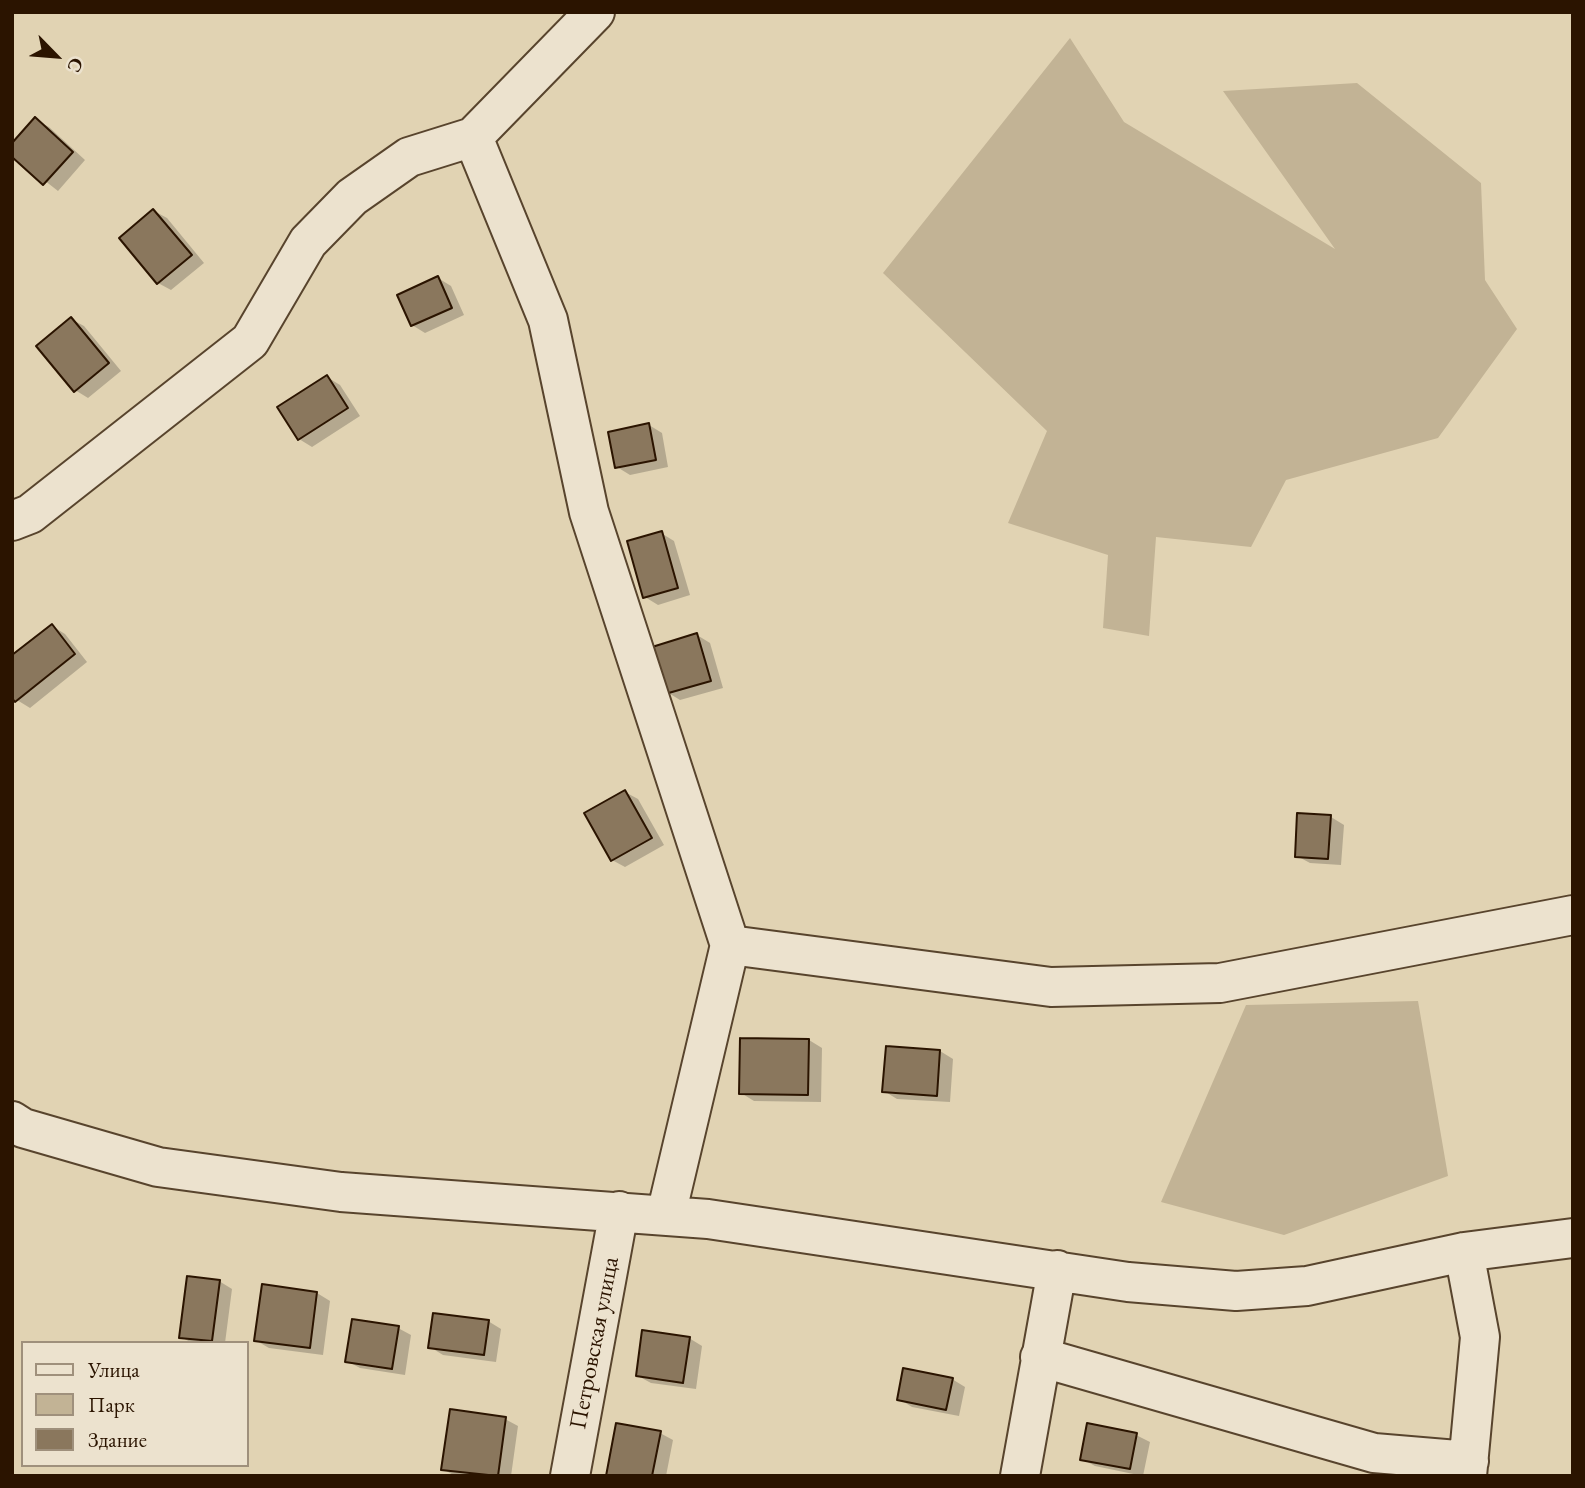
<!DOCTYPE html>
<meta charset="utf-8">
<style>
body{margin:0}
#map{position:relative;width:1585px;height:1488px;overflow:hidden;background:#e1d3b3;font-family:"EB Garamond",serif}
canvas{display:block}
.frame{position:absolute;inset:0;border:14px solid #2b1400;pointer-events:none}
.legend{position:absolute;left:21px;top:1341px;width:228px;height:126px;box-sizing:border-box;background:#ece2ce;border:2px solid #9f907c;margin:0;padding:9px 12px;list-style:none;font-size:21px;color:#2b1400}
.legend li{display:flex;align-items:center;gap:14px;height:35px}
.legend b{width:35px;border:2px solid #9f907c}
.north{position:absolute;left:21px;top:21px;width:70px;height:70px;-webkit-text-stroke:5px #ece2ce;paint-order:stroke;rotate:115deg;font-size:19px;font-weight:700;line-height:28px;text-align:center;color:#2b1400}
.north::after{content:'';display:block;margin:auto;width:24px;height:32px;background:#2b1400;clip-path:polygon(50% 0,100% 100%,50% 72%,0 100%)}
</style>
<div id="map">
<canvas width="1585" height="1488"></canvas>
<div class="frame"></div>
<ul class="legend">
<li><b style="height:9px;background:#ece2ce"></b>Улица</li>
<li><b style="height:19px;background:#c2b395"></b>Парк</li>
<li><b style="height:19px;background:#8a775d"></b>Здание</li>
</ul>
<div class="north">С</div>
</div>
<script>
const ctx = document.querySelector('canvas').getContext('2d');
ctx.lineJoin = 'round';
function fillPath(path, color) { ctx.fillStyle = color; ctx.fill(path, 'evenodd'); }
const shape = rows => new Path2D(rows.map(r => 'M' + r).join(''));
function strokePath(path, color, width, dash) { ctx.strokeStyle = color; ctx.lineWidth = width; ctx.lineCap = dash ? 'butt' : 'round'; ctx.setLineDash(dash || []); ctx.stroke(path); }
function label(font, color, halo, rows, align = 'center') {
  ctx.font = font + ' "EB Garamond",serif'; ctx.lineWidth = 5; ctx.setLineDash([]); ctx.textBaseline = 'middle'; ctx.strokeStyle = halo; ctx.fillStyle = color; for (const [text, x, y, turn = 0] of rows) {
    ctx.save(); ctx.translate(x, y); ctx.rotate((+turn || 0) * Math.PI / 180); ctx.textAlign = isNaN(turn) ? turn : align; if (halo) ctx.strokeText(text, 0, 0); ctx.fillText(text, 0, 0); ctx.restore();
  }
}
fillPath(shape([
 [1070,38,1124,122,1335,249,1223,91,1357,83,1481,183,1485,280,1517,329,1438,438,1286,480,1251,547,1156,537,1149,636,1103,628,1108,555,1008,523,1047,431,883,273],
 [1418,1001,1448,1176,1284,1235,1161,1202,1246,1005]
]), '#c2b395');
fillPath(shape([
 [36,120,49,127,85,160,58,191,12,155],
 [154,211,167,218,204,263,171,290,158,283],
 [438,278,451,286,464,315,425,333,412,325],
 [71,319,84,326,121,371,88,398,75,390],
 [327,377,340,385,360,416,312,447,299,439],
 [649,425,662,433,668,467,630,475,617,467],
 [661,533,674,541,690,595,658,605,645,597],
 [52,626,65,634,87,662,30,708,17,700],
 [697,635,710,643,723,688,680,700,667,692],
 [625,792,638,799,664,845,625,867,612,860],
 [1331,817,1344,825,1341,865,1310,863,1297,856],
 [809,1040,822,1048,821,1102,754,1101,741,1093],
 [940,1051,953,1059,950,1102,897,1099,884,1091],
 [219,1281,232,1289,225,1343,192,1343,181,1337],
 [317,1293,330,1301,323,1355,269,1348,255,1340],
 [488,1321,501,1329,496,1362,443,1355,430,1347],
 [398,1328,411,1335,405,1375,360,1368,347,1361],
 [689,1338,702,1346,696,1389,651,1383,638,1376],
 [952,1379,965,1387,959,1416,912,1407,899,1399],
 [505,1419,518,1426,511,1476,455,1476,443,1469],
 [660,1433,673,1440,666,1476,608,1476],
 [1136,1435,1150,1442,1143,1476,1095,1466,1082,1459]
]), '#0003');
const building = shape([
 [35,117,73,152,43,185,12,157,12,143,35,117],
 [153,209,192,255,157,284,119,238,153,209],
 [438,276,452,308,411,326,397,295,438,276],
 [71,317,109,363,74,392,36,346,71,317],
 [327,375,348,408,298,440,277,407,327,375],
 [649,423,656,460,615,468,608,432,649,423],
 [662,531,678,588,643,598,627,541,662,531],
 [52,624,75,654,15,702,12,698,12,655,52,624],
 [697,633,711,681,665,694,652,647,697,633],
 [625,790,652,838,611,861,584,813,625,790],
 [1297,813,1331,815,1328,859,1295,857,1297,813],
 [740,1038,809,1039,808,1095,739,1094,740,1038],
 [886,1046,940,1050,937,1096,882,1092,886,1046],
 [187,1276,220,1280,212,1341,179,1338,187,1276],
 [262,1284,317,1292,310,1348,254,1341,262,1284],
 [433,1313,489,1320,484,1355,428,1348,433,1313],
 [352,1319,399,1326,392,1369,345,1362,352,1319],
 [642,1330,690,1337,683,1383,636,1376,642,1330],
 [903,1368,953,1378,946,1410,897,1400,903,1368],
 [450,1409,506,1417,498,1476,441,1470,450,1409],
 [616,1423,661,1431,652,1476,606,1476,616,1423],
 [1087,1423,1137,1433,1130,1469,1080,1460,1087,1423]
]);
fillPath(building, '#8a775d');
strokePath(building, '#2b1400', 2);
const minor = shape([
 [473,137,548,320,589,512,730,945,1051,987,1220,983,1573,915],
 [12,521,30,514,250,341,308,242,352,197,409,157,473,137,595,12],
 [12,1121,23,1128,158,1167,341,1192,708,1219,1128,1282,1236,1291,1307,1286,1464,1252,1573,1238],
 [666,1215,730,945],
 [1464,1252,1480,1337,1467,1476],
 [1040,1357,1374,1453,1469,1461],
 [570,1476,619,1211],
 [1020,1476,1057,1270]
]);
strokePath(minor, '#58442d', 42);
strokePath(minor, '#ece2ce', 38);
label('24px', '#2b1400', '#ece2ce', [
 ["Петровская улица",595,1343,-79]
]);
</script>
